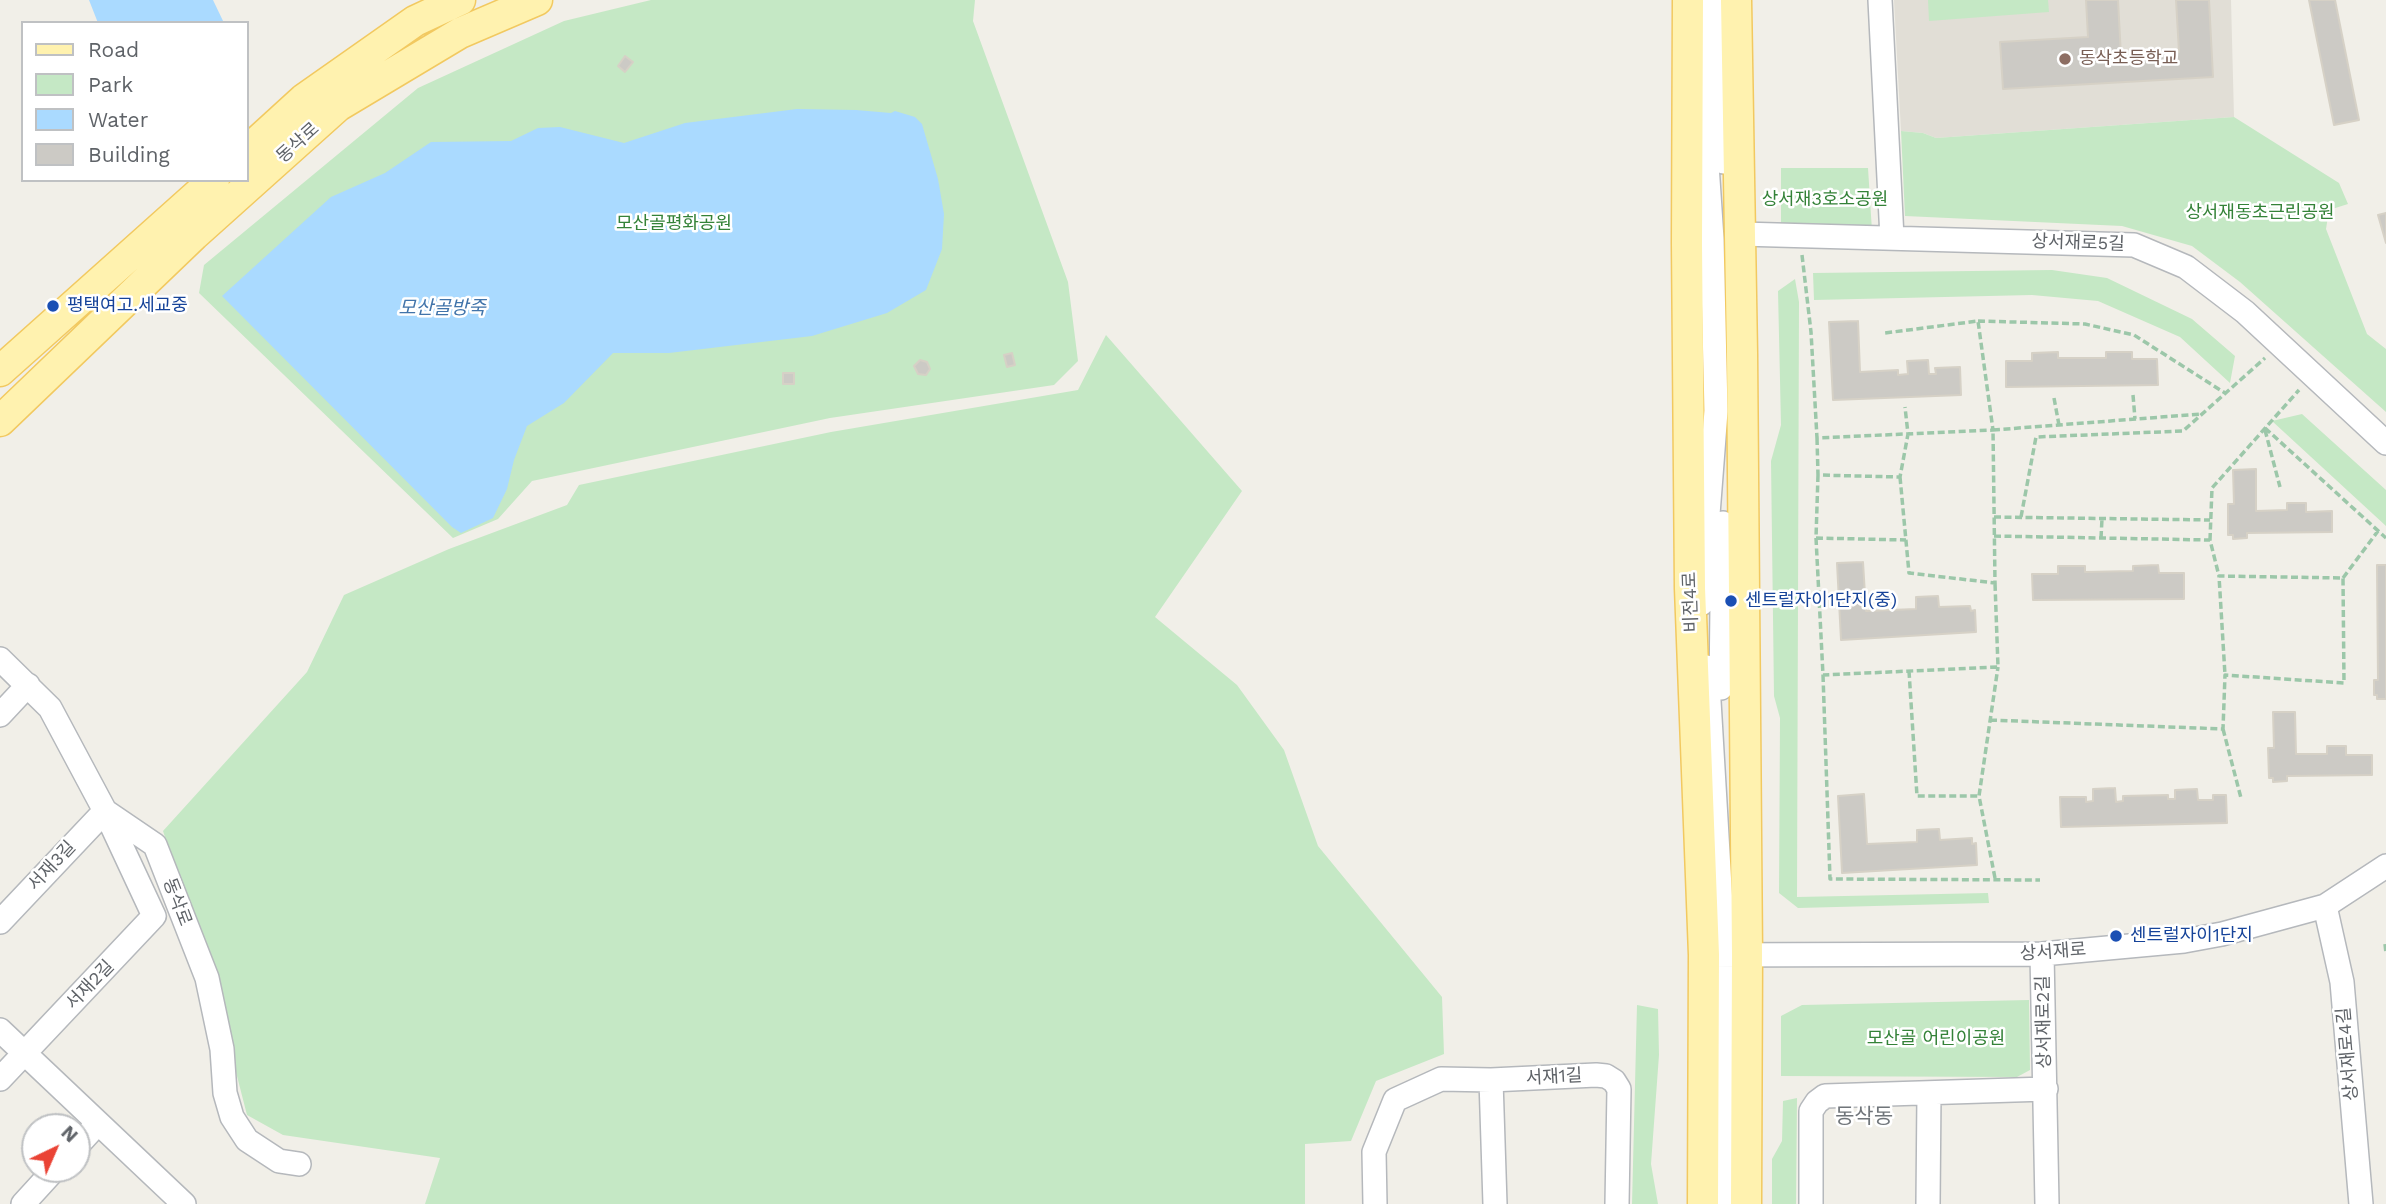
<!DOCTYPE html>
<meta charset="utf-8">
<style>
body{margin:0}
#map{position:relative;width:2386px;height:1204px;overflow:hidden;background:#f1efe8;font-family:"Work Sans",sans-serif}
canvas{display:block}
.legend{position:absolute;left:21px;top:21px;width:228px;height:161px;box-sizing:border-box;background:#fff;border:2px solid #bfc1c3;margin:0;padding:9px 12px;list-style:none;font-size:21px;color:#5f6368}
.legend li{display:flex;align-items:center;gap:14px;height:35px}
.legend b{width:35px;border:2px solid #bfc1c3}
.north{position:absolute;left:21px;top:1113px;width:70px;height:70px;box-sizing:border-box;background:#fff;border:2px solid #bfc1c3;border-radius:50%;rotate:44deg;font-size:19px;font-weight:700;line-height:28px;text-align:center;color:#5f6368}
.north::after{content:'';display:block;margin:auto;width:24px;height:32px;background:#ea4335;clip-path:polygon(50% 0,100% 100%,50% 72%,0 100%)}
</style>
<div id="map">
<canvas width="2386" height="1204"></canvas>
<ul class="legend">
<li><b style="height:9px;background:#fff2af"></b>Road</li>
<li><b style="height:19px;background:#c5e8c5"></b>Park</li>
<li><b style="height:19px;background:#aadaff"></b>Water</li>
<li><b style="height:19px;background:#cccac5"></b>Building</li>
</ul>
<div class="north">N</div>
</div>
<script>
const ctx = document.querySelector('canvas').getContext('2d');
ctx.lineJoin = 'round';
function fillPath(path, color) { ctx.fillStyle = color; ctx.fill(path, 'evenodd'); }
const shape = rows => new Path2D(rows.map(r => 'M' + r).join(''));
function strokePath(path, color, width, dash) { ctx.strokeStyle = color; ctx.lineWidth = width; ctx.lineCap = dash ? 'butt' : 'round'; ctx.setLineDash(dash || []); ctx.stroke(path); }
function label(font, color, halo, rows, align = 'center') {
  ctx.font = font + ' "Work Sans","Noto Sans KR",sans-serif'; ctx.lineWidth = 5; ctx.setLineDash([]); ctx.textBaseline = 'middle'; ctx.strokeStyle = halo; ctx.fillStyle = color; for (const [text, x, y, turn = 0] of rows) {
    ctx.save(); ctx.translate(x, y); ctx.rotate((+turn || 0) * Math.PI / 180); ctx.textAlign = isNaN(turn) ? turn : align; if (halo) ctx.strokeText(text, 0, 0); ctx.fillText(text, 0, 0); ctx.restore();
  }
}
fillPath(shape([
 [1894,0,2231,0,2234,117,1936,138,1923,133,1901,131]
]), '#e1ded6');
fillPath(shape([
 [651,0,975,0,973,21,1068,282,1078,361,1054,385,830,418,532,481,498,519,453,538,199,293,204,265,418,88,564,21],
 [1928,0,2048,0,2049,12,1929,21],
 [2234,117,2339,183,2348,204,2329,210,2326,229,2367,334,2386,349,2386,412,2240,282,2192,246,2122,226,1905,216,1901,131,1923,133,1936,138],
 [1781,168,1868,168,1872,231,1781,232],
 [2052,270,2107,278,2192,319,2235,356,2230,383,2180,337,2098,301,2032,295,1814,300,1813,273],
 [1795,279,1799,302,1797,897,1988,893,1989,903,1798,908,1779,893,1780,718,1774,696,1771,461,1781,425,1778,291],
 [1106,335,1242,491,1155,617,1237,685,1284,750,1318,846,1442,997,1444,1054,1376,1081,1351,1141,1305,1144,1305,1204,425,1204,440,1158,283,1135,247,1115,211,975,163,831,307,672,344,595,449,549,567,505,579,485,831,432,1078,390],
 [2302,414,2386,490,2386,526,2272,421],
 [2029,1000,2030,1070,2017,1077,1781,1076,1781,1016,1802,1005],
 [1637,1005,1658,1009,1659,1055,1651,1164,1658,1204,1632,1204],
 [1797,1098,1796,1204,1772,1204,1772,1159,1782,1141,1783,1101]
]), '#c5e8c5');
fillPath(shape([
 [89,0,213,0,224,23,98,23],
 [797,109,856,110,891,113,895,111,915,117,922,124,938,179,944,214,942,249,926,290,887,313,812,336,669,353,613,353,564,403,527,426,514,460,507,489,493,518,461,533,452,527,222,296,331,197,385,173,431,142,511,141,538,128,560,127,624,143,685,123]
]), '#aadaff');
const building = shape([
 [2086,0,2118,0,2121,56,2179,52,2176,0,2209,0,2213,77,2003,89,2000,42,2088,37,2086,0],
 [2309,0,2335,0,2359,120,2334,125,2309,0],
 [625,56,633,62,625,72,618,66,625,56],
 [2386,213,2386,243,2378,215,2386,213],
 [1858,321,1860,372,1898,370,1898,375,1908,374,1907,361,1928,360,1929,374,1936,374,1935,368,1960,367,1961,395,1833,400,1829,322,1858,321],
 [2058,352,2058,358,2106,358,2106,352,2132,352,2132,359,2157,359,2158,385,2006,387,2006,361,2032,361,2032,353,2058,352],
 [1012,353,1015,365,1007,367,1004,355,1012,353],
 [920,360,927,362,930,369,926,375,918,374,914,366,920,360],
 [783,373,794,373,794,384,783,384,783,373],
 [2256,469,2256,511,2287,510,2287,503,2306,503,2306,512,2332,511,2332,532,2247,533,2247,538,2233,539,2233,535,2228,535,2228,504,2234,504,2233,470,2256,469],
 [1863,562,1866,611,1916,609,1916,597,1938,596,1939,607,1970,606,1971,611,1975,610,1976,632,1841,640,1837,563,1863,562],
 [2158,565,2159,573,2184,573,2184,599,2033,600,2032,574,2058,574,2058,566,2085,566,2085,572,2133,571,2133,566,2158,565],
 [2377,565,2386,565,2386,699,2377,699,2377,695,2374,695,2374,680,2378,680,2377,565],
 [2273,712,2295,712,2296,754,2327,754,2327,746,2346,746,2346,755,2372,755,2372,775,2287,776,2287,781,2273,782,2273,778,2269,778,2268,748,2274,748,2273,712],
 [2115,788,2116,802,2123,801,2123,796,2168,795,2168,799,2175,799,2175,790,2197,789,2198,800,2213,800,2213,795,2226,795,2227,823,2061,827,2060,797,2086,797,2086,802,2093,801,2093,789,2115,788],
 [1864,794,1867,844,1917,842,1917,830,1939,829,1940,840,1972,838,1972,844,1976,843,1977,865,1842,873,1838,796,1864,794]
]);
fillPath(building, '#cccac5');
strokePath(building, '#d6d1c6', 2);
const minor = shape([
 [1699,0,1703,19,1706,150,1712,239,1716,411,1701,604],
 [1719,0,1724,162],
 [1880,0,1892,238],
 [1741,234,2134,245,2186,267,2245,312,2386,443],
 [0,659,50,708,105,811,154,916,0,1079],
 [1707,667,1724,955,1724,1204],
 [1721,688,1723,523],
 [0,715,28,685],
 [105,811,155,845,207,978,222,1049,225,1093,232,1117,247,1140,279,1161,299,1164],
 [2325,906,2342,982,2361,1204],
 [0,922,105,811],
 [2042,954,2047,1204],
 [1704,955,2042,954,2184,941,2222,934,2325,906,2386,866],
 [0,1030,184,1204],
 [1491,1080,1495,1204],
 [77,1146,98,1123],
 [23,1204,55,1169],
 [1375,1204,1374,1152,1395,1100,1441,1079,1491,1080,1596,1075,1606,1076,1614,1081,1619,1089,1617,1204],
 [1811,1204,1811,1111,1817,1102,1825,1096,2046,1089],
 [1928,1204,1929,1093]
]);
const major = shape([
 [1688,0,1687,243,1690,588,1704,955,1703,1204],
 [1736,0,1742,353,1747,955,1746,1204],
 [247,151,304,99,415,21,460,0],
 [0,371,214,180],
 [0,421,194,235,338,106,460,33,537,0]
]);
strokePath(minor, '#b5b8bc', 26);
strokePath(major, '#f2c960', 33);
strokePath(shape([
 [1802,255,1811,332,1817,438,1993,430,1978,321,1885,333],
 [1978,321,2085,324,2134,335,2225,393],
 [2133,395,2135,419],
 [2054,398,2059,425],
 [2265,428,2386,538],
 [2265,430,2280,487],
 [1817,438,1818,475,1900,477,1908,434,1905,407],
 [1818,475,1816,538,1906,540],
 [1900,477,1909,573,1995,583,1993,430,2201,414],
 [1994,517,2210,520],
 [2021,517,2036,437,2183,431,2265,358],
 [1994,536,2210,540,2219,576],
 [1816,538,1823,675,1998,667,1995,583],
 [2101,538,2102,519],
 [2210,540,2212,488,2299,390],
 [2343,578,2378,531],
 [1909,671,1917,796,1978,796],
 [1823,675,1830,879,2040,880],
 [1990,720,2223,729,2225,675,2344,683,2343,578,2219,576,2225,675],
 [2223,729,2241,798],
 [1995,878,1979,796,1998,667],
 [2385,944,2386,953]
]), '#9cc7a9', 3.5, [7, 3.5]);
strokePath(minor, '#fff', 23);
strokePath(major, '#fff2af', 30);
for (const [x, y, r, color] of [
 [2065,59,7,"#8d6e63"],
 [53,306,7,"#1a4fb4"],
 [1731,601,7,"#1a4fb4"],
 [2116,936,7,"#1a4fb4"]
]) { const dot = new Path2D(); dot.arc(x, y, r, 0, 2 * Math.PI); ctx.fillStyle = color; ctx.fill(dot); strokePath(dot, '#fff', 2.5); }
label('18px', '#785e54', '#fff', [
 ["동삭초등학교",2079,59]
], 'left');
label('18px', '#5f6368', '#fff', [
 ["동삭로",298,143,-42],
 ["상서재로5길",2078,243,2],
 ["비전4로",1691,602,-92],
 ["서재3길",52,866,-47],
 ["동삭로",177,902,69],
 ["상서재로",2053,952,-4],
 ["서재2길",90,985,-46],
 ["상서재로2길",2044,1022,-91],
 ["상서재로4길",2348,1054,-95],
 ["서재1길",1554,1077,-3]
]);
label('18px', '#348238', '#fff', [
 ["상서재3호소공원",1825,200],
 ["상서재동초근린공원",2260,213],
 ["모산골평화공원",674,224],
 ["모산골 어린이공원",1936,1039]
]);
label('18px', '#164399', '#fff', [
 ["평택여고.세교중",67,306],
 ["센트럴자이1단지(중)",1745,601],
 ["센트럴자이1단지",2130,936]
], 'left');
label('italic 19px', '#4174aa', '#fff', [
 ["모산골방죽",442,308]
]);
label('21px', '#70757a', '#fff', [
 ["동삭동",1864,1117]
]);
</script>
